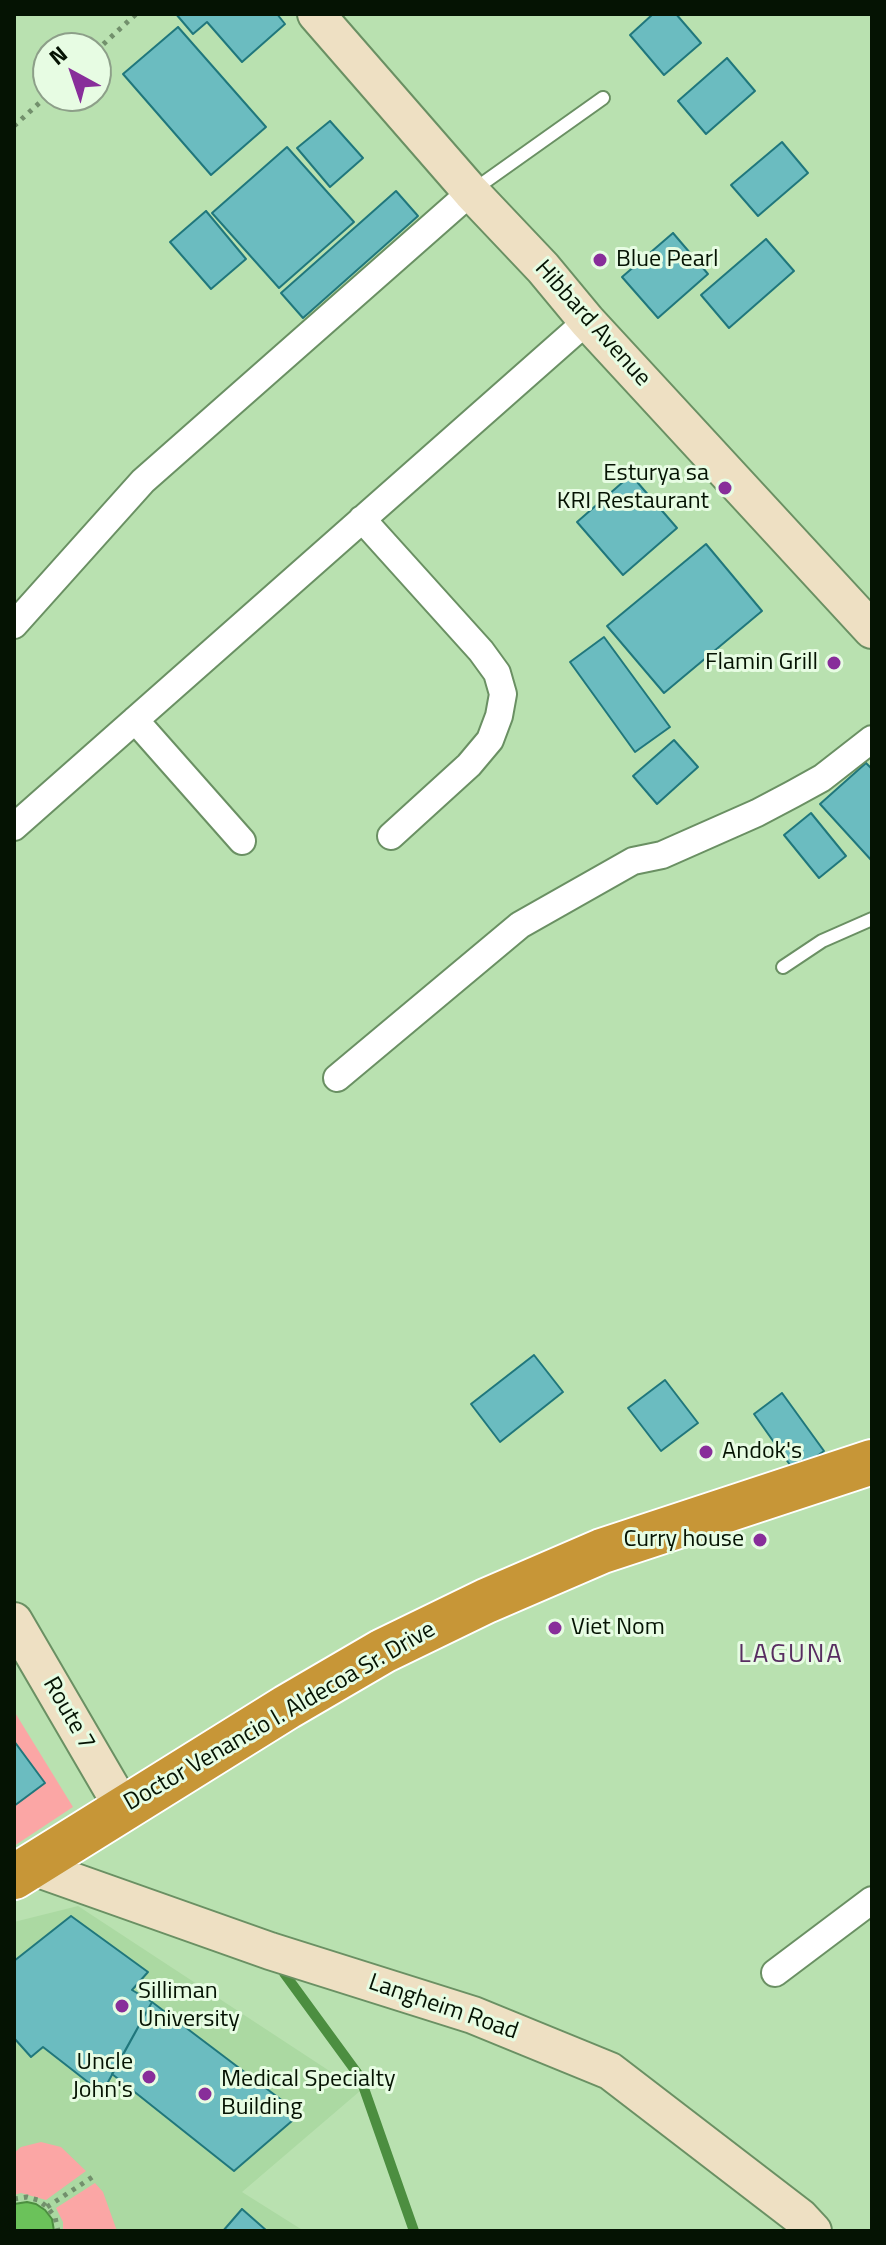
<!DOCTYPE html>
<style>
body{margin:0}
#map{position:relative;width:886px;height:2245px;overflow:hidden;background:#b9e1b0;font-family:"Titillium Web",sans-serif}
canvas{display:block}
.frame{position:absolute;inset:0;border:16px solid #051303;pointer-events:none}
.north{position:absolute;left:32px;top:32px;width:80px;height:80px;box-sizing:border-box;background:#e7fce3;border:2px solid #8d9f89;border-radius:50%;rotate:320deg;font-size:22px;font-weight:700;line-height:32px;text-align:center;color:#051303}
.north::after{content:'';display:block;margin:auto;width:28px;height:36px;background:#882e9a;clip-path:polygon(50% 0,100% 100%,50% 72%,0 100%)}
</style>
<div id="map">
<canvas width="886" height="2245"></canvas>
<div class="frame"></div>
<div class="north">N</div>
</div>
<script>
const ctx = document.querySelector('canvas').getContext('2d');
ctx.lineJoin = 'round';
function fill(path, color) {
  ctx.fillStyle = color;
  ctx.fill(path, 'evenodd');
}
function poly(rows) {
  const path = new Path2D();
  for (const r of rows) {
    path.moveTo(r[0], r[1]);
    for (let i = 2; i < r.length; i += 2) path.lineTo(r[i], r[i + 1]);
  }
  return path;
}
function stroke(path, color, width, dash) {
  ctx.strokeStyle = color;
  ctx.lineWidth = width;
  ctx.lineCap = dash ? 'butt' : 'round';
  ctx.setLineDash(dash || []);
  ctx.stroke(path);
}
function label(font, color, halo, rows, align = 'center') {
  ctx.font = font + ' "Titillium Web",sans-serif';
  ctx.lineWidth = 6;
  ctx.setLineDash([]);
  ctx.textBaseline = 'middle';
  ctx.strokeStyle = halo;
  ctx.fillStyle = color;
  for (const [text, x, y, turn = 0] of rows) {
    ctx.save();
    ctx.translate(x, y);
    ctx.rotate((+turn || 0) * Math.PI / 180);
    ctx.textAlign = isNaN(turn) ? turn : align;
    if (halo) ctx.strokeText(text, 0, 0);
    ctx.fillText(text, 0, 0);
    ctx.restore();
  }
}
fill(poly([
 [78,1906,360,2091,242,2192,304,2231,14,2231,14,1922]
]), '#abd9a2');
fill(poly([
 [14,1711,73,1807,14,1846],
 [41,2142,61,2147,86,2171,46,2200,21,2193,14,2195,14,2153,21,2147],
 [95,2183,103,2192,117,2231,63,2231,63,2222,56,2208]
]), '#fba6a5');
const water = poly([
 [27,2202,36,2204,45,2210,52,2219,54,2231,14,2231,14,2204,27,2202]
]);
fill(water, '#6bc25a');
stroke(water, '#4c8e40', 2);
stroke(poly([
 [284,1973,360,2077,414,2231]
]), '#4c8e40', 10);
const building = poly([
 [176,14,277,14,285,24,242,62,207,22,193,34,176,14],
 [653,14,676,14,701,43,664,75,630,35,653,14],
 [178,27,266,127,211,175,123,74,178,27],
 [727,58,755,91,706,134,678,101,727,58],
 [330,121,363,158,330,187,297,148,330,121],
 [782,142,808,173,758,216,731,185,782,142],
 [287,147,354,222,279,288,212,213,287,147],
 [396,191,418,216,303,318,281,293,396,191],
 [206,211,246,259,211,289,170,242,206,211],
 [673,233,708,274,658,318,622,277,673,233],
 [766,239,794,271,729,328,701,295,766,239],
 [631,475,677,528,623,575,577,522,631,475],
 [706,544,762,611,664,693,607,626,706,544],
 [604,637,670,727,635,752,570,662,604,637],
 [674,740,698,767,657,804,633,776,674,740],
 [866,763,872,769,872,861,820,804,866,763],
 [811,813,846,856,819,878,784,835,811,813],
 [534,1355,563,1392,500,1442,471,1404,534,1355],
 [665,1380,698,1423,661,1451,628,1408,665,1380],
 [782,1393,824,1451,795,1472,754,1414,782,1393],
 [14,1741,45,1783,14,1806,14,1741],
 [71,1916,148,1972,132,1990,152,2002,102,2093,43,2047,31,2057,14,2038,14,1961,71,1916],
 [152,2002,300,2114,234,2171,112,2074,152,2002],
 [242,2209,267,2231,223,2231,242,2209]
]);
fill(building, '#6bbcc0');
stroke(building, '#20777c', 2);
const lane = poly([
 [472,191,603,98],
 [783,967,822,941,872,919]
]);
const street = poly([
 [362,519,481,651,497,673,503,694,499,716,490,740,469,765,391,836],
 [14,625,143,481,471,192],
 [135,720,242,841],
 [14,827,587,321],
 [337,1078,520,925,633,861,662,855,757,813,793,794,822,778,872,739],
 [775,1973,872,1900]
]);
const secondary = poly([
 [316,14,471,192,543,268,587,321,872,630],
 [14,1621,123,1808],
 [30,1866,270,1951,473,2015,610,2071,800,2217,813,2231]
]);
const highway = poly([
 [14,1877,287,1707,383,1651,486,1601,602,1551,872,1462]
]);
stroke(lane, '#6a9063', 16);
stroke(street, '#6a9063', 30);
stroke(secondary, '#6a9063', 40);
stroke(highway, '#fff', 48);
stroke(poly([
 [96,51,136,14],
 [14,126,48,95],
 [14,2199,27,2197,38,2200,47,2207,55,2217,58,2231],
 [47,2207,97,2174]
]), '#72906c', 5, [4, 6]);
stroke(lane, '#fff', 12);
stroke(street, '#fff', 26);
stroke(secondary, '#eee0c3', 36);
stroke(highway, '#c79637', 44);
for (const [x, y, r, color] of [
 [600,260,8,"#882e9a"],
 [725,488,8,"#882e9a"],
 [834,663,8,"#882e9a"],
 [706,1452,8,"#882e9a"],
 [760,1540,8,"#882e9a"],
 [555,1628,8,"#882e9a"],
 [122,2006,8,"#882e9a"],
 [149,2077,8,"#882e9a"],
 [205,2094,8,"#882e9a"]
]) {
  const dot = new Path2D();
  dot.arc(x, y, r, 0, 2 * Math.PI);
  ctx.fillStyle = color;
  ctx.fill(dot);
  stroke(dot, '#e7fce3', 3);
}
label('24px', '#051303', '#e7fce3', [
 ["Blue Pearl",616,260],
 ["Esturya sa",709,474,"right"],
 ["KRI Restaurant",709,502,"right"],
 ["Flamin Grill",818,663,"right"],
 ["Andok's",722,1452],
 ["Curry house",744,1540,"right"],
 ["Viet Nom",571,1628],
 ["Silliman",138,1992],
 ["University",138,2020],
 ["Uncle",133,2063,"right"],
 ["John's",133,2091,"right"],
 ["Medical Specialty",221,2080],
 ["Building",221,2108]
], 'left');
label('24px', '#051303', '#e7fce3', [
 ["Hibbard Avenue",592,324,48],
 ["Route 7",68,1714,60],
 ["Doctor Venancio I. Aldecoa Sr. Drive",280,1717,-30],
 ["Langheim Road",443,2008,19]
]);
ctx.letterSpacing = '2px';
label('26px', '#582d61', '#e7fce3', [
 ["LAGUNA",791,1656]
]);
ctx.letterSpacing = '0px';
</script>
